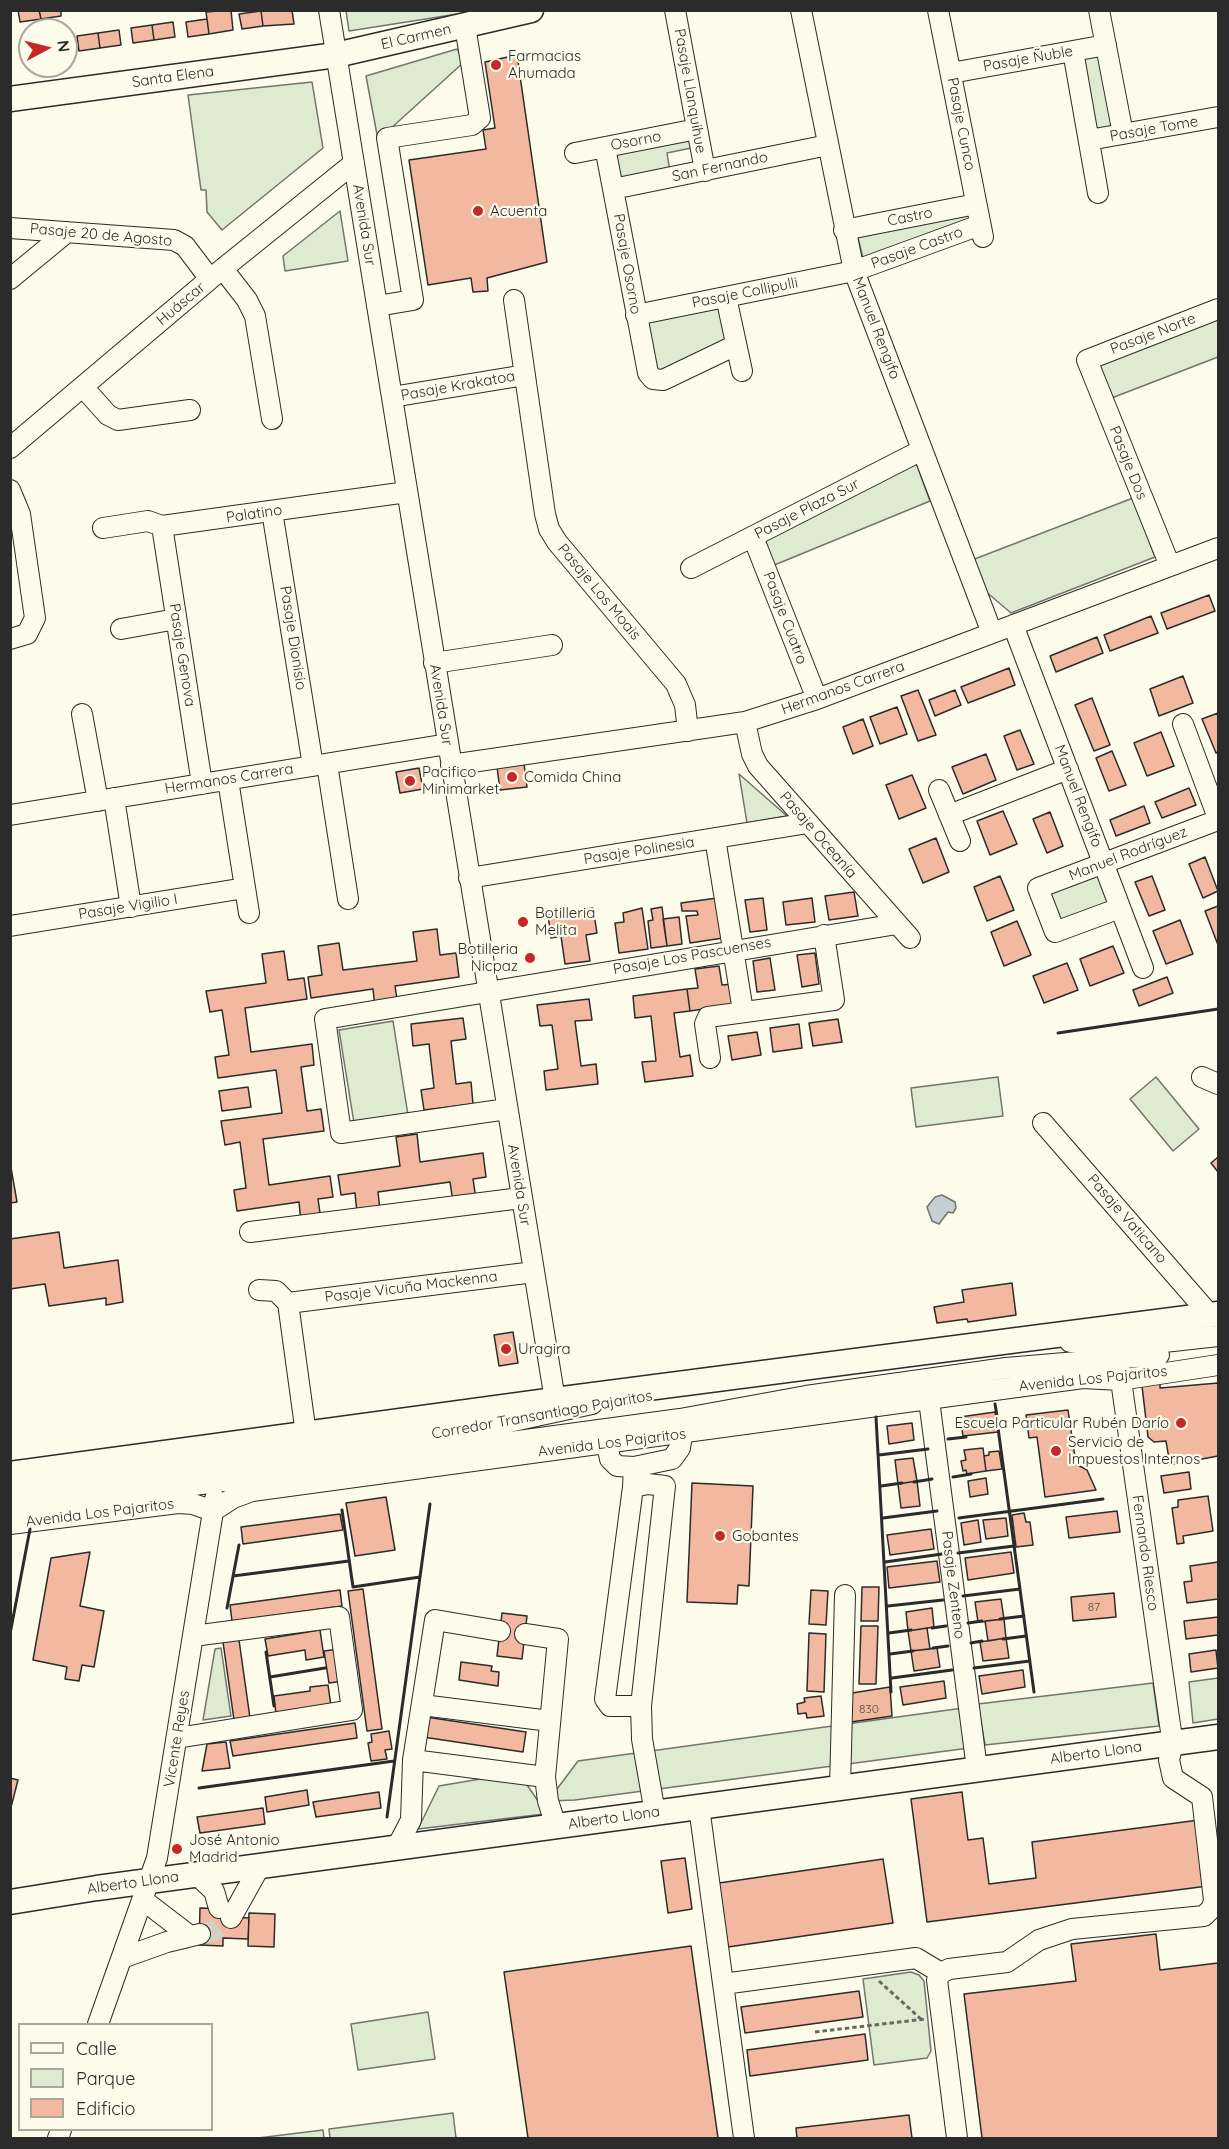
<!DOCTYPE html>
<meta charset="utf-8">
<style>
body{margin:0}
#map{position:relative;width:1229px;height:2149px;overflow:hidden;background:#fdfbea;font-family:Quicksand,sans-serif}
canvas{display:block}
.frame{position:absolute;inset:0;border:12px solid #2b2b2b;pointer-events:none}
.legend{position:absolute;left:18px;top:2023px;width:195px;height:108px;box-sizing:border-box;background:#fdfbea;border:2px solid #a9a89e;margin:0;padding:8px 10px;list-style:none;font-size:18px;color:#2b2b2b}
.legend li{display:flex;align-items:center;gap:12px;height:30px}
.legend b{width:30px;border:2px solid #a9a89e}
.north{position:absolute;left:18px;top:18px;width:60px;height:60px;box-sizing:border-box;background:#fdfbea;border:2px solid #a9a89e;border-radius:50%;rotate:83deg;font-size:16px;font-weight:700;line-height:24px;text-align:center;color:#2b2b2b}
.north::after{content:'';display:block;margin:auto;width:21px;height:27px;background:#c62828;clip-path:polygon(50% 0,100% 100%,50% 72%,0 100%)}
</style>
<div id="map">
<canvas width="1229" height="2149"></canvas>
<div class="frame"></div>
<ul class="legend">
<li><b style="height:8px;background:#fdfbea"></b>Calle</li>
<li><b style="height:16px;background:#deebd1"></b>Parque</li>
<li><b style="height:16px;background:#f2b8a0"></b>Edificio</li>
</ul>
<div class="north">N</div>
</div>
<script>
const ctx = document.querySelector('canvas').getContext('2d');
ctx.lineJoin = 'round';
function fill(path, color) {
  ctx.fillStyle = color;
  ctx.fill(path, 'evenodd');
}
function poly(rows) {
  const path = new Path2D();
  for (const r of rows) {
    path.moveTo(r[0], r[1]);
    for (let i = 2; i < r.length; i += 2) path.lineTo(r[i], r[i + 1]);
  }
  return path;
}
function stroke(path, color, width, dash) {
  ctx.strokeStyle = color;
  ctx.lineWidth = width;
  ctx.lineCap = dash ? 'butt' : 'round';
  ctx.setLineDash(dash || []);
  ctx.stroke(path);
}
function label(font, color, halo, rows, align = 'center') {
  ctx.font = font + ' Quicksand,sans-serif';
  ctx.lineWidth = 4.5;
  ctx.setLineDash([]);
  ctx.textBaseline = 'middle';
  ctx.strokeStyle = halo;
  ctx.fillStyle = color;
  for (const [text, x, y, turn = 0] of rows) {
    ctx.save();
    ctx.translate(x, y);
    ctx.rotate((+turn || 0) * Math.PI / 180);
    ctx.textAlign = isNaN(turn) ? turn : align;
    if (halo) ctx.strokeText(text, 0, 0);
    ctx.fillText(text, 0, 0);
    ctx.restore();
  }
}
const green = poly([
 [464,10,464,13,349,31,346,11,464,10],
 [457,49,464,62,378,140,366,76,457,49],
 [1101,50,1116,130,1096,134,1082,54,1101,50],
 [312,82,323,148,222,230,207,212,206,190,201,190,188,95,312,82],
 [695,136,696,147,667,153,670,172,619,182,612,157,617,149,695,136],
 [340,211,348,261,285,271,283,256,340,211],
 [972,213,973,222,864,262,857,234,972,213],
 [721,303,728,341,664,373,655,371,642,320,721,303],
 [1218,318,1218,357,1109,399,1096,365,1218,318],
 [915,460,930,501,772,566,761,539,915,460],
 [1133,498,1155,557,1011,613,984,590,972,560,1133,498],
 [739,774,787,816,747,823,739,774],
 [1098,871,1111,906,1057,926,1044,891,1098,871],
 [393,1021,408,1115,354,1123,339,1030,393,1021],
 [998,1077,1003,1116,916,1127,911,1088,998,1077],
 [1156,1077,1199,1129,1173,1151,1130,1099,1156,1077],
 [221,1648,231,1716,203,1720,215,1649,221,1648],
 [1218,1678,1218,1719,1193,1723,1189,1682,1218,1678],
 [1153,1683,1159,1726,985,1745,978,1704,1153,1683],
 [963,1708,969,1748,575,1800,548,1801,578,1761,963,1708],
 [515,1773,521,1776,538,1801,544,1814,418,1829,439,1786,515,1773],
 [911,1972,919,1975,924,1981,931,2051,927,2058,874,2065,863,1979,911,1972],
 [428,2012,435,2059,358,2070,351,2024,428,2012],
 [453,2113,456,2138,330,2138,329,2129,453,2113],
 [323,2130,324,2138,258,2138,323,2130]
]);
fill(green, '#deebd1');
stroke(green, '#74746e', 1.5);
const water = poly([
 [942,1195,955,1202,956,1208,953,1213,948,1212,939,1224,932,1221,927,1207,935,1197,942,1195]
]);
fill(water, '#c7d0d0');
stroke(water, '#74746e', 1.5);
const building = poly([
 [18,10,39,10,41,19,20,22,18,10],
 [39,10,61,10,61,16,41,19,39,10],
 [231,10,233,30,209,34,206,12,231,10],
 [292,10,294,24,263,26,261,11,292,10],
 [261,11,263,26,242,29,239,14,261,11],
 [207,19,209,34,188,37,186,22,207,19],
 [173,22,175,37,154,40,152,25,173,22],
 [152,25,154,40,133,43,131,28,152,25],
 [119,30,121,45,100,48,98,33,119,30],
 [98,33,100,48,79,51,77,36,98,33],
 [30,41,30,57,26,58,23,42,30,41],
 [517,55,547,262,487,278,488,291,473,292,471,278,428,285,409,160,486,149,483,130,495,128,485,62,517,55],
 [1209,595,1215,611,1167,629,1161,613,1209,595],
 [1151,616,1158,633,1110,651,1104,635,1151,616],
 [1097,637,1103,653,1056,672,1050,656,1097,637],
 [1009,668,1015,685,968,703,961,687,1009,668],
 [1183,676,1193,703,1159,716,1150,689,1183,676],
 [918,690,936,735,918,741,901,696,918,690],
 [955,690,961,705,935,716,929,700,955,690],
 [1092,698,1110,745,1094,751,1075,705,1092,698],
 [897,707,907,734,880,744,870,717,897,707],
 [1218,713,1218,752,1216,753,1202,719,1218,713],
 [863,719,873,746,853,754,843,727,863,719],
 [1020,730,1034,764,1017,770,1004,736,1020,730],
 [1161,732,1174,766,1147,776,1134,743,1161,732],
 [1112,751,1126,785,1109,791,1096,758,1112,751],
 [986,754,996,780,963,794,952,767,986,754],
 [524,764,527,787,500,790,497,767,524,764],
 [419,768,423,789,400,793,396,772,419,768],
 [912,775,926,808,899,819,886,785,912,775],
 [1189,788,1196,805,1162,818,1155,802,1189,788],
 [1144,806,1150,823,1116,836,1110,820,1144,806],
 [1003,811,1017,844,990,855,977,821,1003,811],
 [1050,812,1063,846,1047,853,1033,819,1050,812],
 [936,838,949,872,923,883,909,849,936,838],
 [1205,857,1218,891,1203,898,1189,864,1205,857],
 [1000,876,1014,910,987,921,974,887,1000,876],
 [1152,876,1165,910,1149,916,1135,882,1152,876],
 [854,892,858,916,829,920,825,896,854,892],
 [717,898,723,938,690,943,686,916,698,915,697,911,682,911,681,903,717,898],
 [763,898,767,930,750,932,745,900,763,898],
 [812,898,815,922,786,925,783,902,812,898],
 [1218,906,1218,945,1205,911,1218,906],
 [662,907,667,946,651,948,648,921,653,920,651,909,662,907],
 [593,908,597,933,586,935,590,961,565,964,561,936,551,938,548,915,593,908],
 [642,908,648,949,619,953,615,923,624,922,623,913,642,908],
 [679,917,682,944,667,946,663,919,679,917],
 [1180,920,1193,954,1166,964,1153,931,1180,920],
 [1017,921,1031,955,1004,966,991,932,1017,921],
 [437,929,440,955,456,953,459,977,395,986,398,1005,375,1008,373,989,311,998,308,977,322,975,318,946,339,943,343,970,417,961,413,932,437,929],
 [1113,946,1124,973,1090,986,1080,959,1113,946],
 [284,951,288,980,304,978,307,999,245,1008,251,1052,312,1044,314,1065,301,1067,307,1111,321,1109,324,1131,263,1139,269,1185,330,1176,333,1197,318,1199,321,1220,301,1222,299,1202,237,1211,234,1190,246,1188,240,1142,225,1145,221,1121,282,1113,276,1070,218,1078,215,1057,229,1055,222,1010,210,1012,206,991,266,983,262,954,284,951],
 [815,953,819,984,802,987,797,955,815,953],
 [770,958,775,990,757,992,753,961,770,958],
 [1067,963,1078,990,1044,1003,1033,976,1067,963],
 [719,966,722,985,733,984,736,1004,690,1011,687,989,698,988,695,969,719,966],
 [1167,977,1173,993,1139,1006,1133,990,1167,977],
 [687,989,690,1011,674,1013,680,1057,690,1055,693,1076,645,1082,642,1062,656,1061,651,1016,635,1018,633,996,687,989],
 [589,999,592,1020,575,1021,581,1066,596,1064,598,1084,546,1090,544,1071,558,1069,552,1025,540,1026,537,1005,589,999],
 [463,1018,466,1039,451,1041,456,1084,471,1082,473,1104,424,1110,421,1090,434,1088,429,1044,413,1046,411,1024,463,1018],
 [838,1019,842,1042,813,1046,809,1023,838,1019],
 [799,1024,802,1048,773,1052,770,1028,799,1024],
 [757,1032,761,1055,732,1060,728,1036,757,1032],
 [248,1087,251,1107,222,1111,219,1091,248,1087],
 [417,1134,420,1162,483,1153,486,1177,473,1179,476,1199,453,1202,450,1182,378,1192,380,1210,357,1213,355,1193,341,1195,338,1175,400,1166,396,1137,417,1134],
 [1218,1157,1218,1172,1211,1163,1218,1157],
 [10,1162,17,1202,10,1203,10,1162],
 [59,1232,64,1268,118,1260,123,1302,106,1305,106,1298,49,1306,45,1284,10,1289,10,1239,59,1232],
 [1012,1283,1016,1315,968,1322,967,1319,937,1323,934,1307,964,1302,962,1290,1012,1283],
 [513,1332,518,1363,499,1366,494,1335,513,1332],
 [1160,1379,1160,1388,1218,1383,1218,1456,1170,1465,1166,1441,1154,1442,1148,1437,1142,1386,1160,1379],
 [1068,1410,1076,1464,1087,1470,1096,1490,1045,1497,1037,1437,1029,1438,1026,1415,1068,1410],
 [995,1412,998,1432,963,1436,960,1417,995,1412],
 [912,1423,914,1440,889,1444,887,1426,912,1423],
 [983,1448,986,1471,967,1474,966,1470,963,1471,961,1461,966,1460,964,1450,983,1448],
 [999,1451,1002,1469,986,1471,984,1456,989,1455,989,1452,999,1451],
 [913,1458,917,1481,898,1484,895,1460,913,1458],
 [1189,1472,1191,1489,1164,1493,1161,1476,1189,1472],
 [986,1478,988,1494,970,1497,968,1481,986,1478],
 [917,1481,920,1506,901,1508,898,1484,917,1481],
 [692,1483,753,1486,749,1586,738,1585,737,1604,687,1602,692,1483],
 [1208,1496,1213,1531,1183,1536,1184,1543,1177,1544,1172,1508,1178,1507,1178,1500,1208,1496],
 [386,1497,395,1550,355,1556,346,1503,386,1497],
 [1117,1511,1120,1532,1069,1538,1066,1517,1117,1511],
 [1024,1513,1026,1522,1030,1522,1033,1545,1016,1547,1012,1515,1024,1513],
 [340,1514,343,1530,243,1544,241,1527,340,1514],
 [1006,1518,1008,1536,986,1539,983,1520,1006,1518],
 [978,1520,981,1542,964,1545,961,1523,978,1520],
 [931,1529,934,1549,890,1555,887,1535,931,1529],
 [90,1552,80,1606,104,1611,94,1667,82,1665,79,1681,65,1679,67,1667,33,1660,51,1558,90,1552],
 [1011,1552,1014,1573,968,1580,965,1558,1011,1552],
 [937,1561,940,1582,889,1588,887,1567,937,1561],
 [1218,1562,1218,1599,1187,1603,1184,1582,1192,1581,1190,1566,1218,1562],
 [862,1587,879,1587,878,1621,861,1621,862,1587],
 [363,1589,382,1729,367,1731,348,1591,363,1589],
 [340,1590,342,1606,232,1621,230,1605,340,1590],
 [811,1590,828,1591,826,1625,809,1624,811,1590],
 [1114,1593,1116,1617,1073,1621,1071,1597,1114,1593],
 [1001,1599,1004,1619,978,1622,975,1602,1001,1599],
 [932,1608,934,1627,908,1631,906,1612,932,1608],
 [502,1613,527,1616,522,1659,497,1656,502,1613],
 [1218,1617,1218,1635,1186,1639,1184,1621,1218,1617],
 [1004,1619,1006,1638,988,1641,985,1621,1004,1619],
 [861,1626,878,1626,876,1684,859,1684,861,1626],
 [927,1628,930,1649,911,1651,908,1631,927,1628],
 [320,1630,324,1657,306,1660,305,1650,268,1656,265,1639,320,1630],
 [809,1633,826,1634,824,1692,807,1691,809,1633],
 [1006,1638,1009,1658,983,1661,980,1642,1006,1638],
 [239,1640,250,1718,234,1720,223,1642,239,1640],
 [937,1648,940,1667,914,1671,911,1651,937,1648],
 [339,1649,344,1681,329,1683,324,1651,339,1649],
 [1216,1650,1218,1668,1191,1672,1189,1654,1216,1650],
 [461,1662,492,1666,491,1671,499,1672,498,1686,459,1680,461,1662],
 [1023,1670,1025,1687,982,1694,979,1676,1023,1670],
 [944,1681,946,1698,903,1705,900,1687,944,1681],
 [328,1685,331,1706,276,1714,274,1696,310,1691,310,1687,328,1685],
 [890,1687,892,1716,851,1722,852,1693,890,1687],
 [821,1696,824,1716,807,1718,806,1713,798,1714,797,1704,805,1702,804,1698,821,1696],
 [426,1717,526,1732,523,1752,423,1737,426,1717],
 [355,1723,357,1738,233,1756,230,1741,355,1723],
 [389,1731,392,1749,385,1750,387,1759,371,1761,368,1743,372,1742,371,1734,389,1731],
 [226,1742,230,1768,202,1771,207,1744,226,1742],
 [10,1778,18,1780,10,1811,10,1778],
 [307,1790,309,1805,267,1812,265,1797,307,1790],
 [379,1792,381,1808,316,1817,313,1802,379,1792],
 [962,1792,968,1840,983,1838,989,1884,1036,1878,1032,1842,1199,1820,1208,1886,927,1922,911,1799,962,1792],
 [263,1808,265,1824,200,1833,197,1817,263,1808],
 [685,1858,692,1909,668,1913,661,1861,685,1858],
 [883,1859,893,1923,728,1947,719,1883,883,1859],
 [200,1908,225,1909,225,1917,249,1918,248,1939,223,1938,223,1946,199,1945,200,1908],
 [249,1913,275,1914,274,1947,248,1946,249,1913],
 [1156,1934,1160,1970,1218,1963,1218,2138,982,2138,964,1994,1076,1981,1071,1944,1156,1934],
 [691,1946,718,2138,528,2138,504,1972,691,1946],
 [859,1991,863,2017,745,2033,741,2007,859,1991],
 [865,2034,868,2060,750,2076,747,2050,865,2034],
 [909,2115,912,2138,797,2138,796,2128,909,2115]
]);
fill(building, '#f2b8a0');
stroke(building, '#2b2b2b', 1.5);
stroke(poly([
 [200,1934,214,1931,231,1918]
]), '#d3d1c4', 20, [20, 10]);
const minor = poly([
 [329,10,555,1400],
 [675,10,705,171],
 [801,10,854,271,992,633],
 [938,10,983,237],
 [1099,10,1123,134],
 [1073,51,1098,193],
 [951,73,1106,45],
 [1089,140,1218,117],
 [605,147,648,373,653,379,663,380,736,345],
 [575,153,697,129],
 [613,189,828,145],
 [10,228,174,240,185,246,210,279],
 [844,230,976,204],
 [223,269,247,300,255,316,272,419],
 [10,279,67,232],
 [726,297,742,371],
 [514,300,545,514,549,529,557,542,676,684,685,705,688,731],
 [377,306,413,300,387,138,472,125,480,118,465,26],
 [636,315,854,271,980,225],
 [83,387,108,415,118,420,190,410],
 [392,397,525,375],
 [10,448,210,279,354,163],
 [10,490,20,514,35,618,27,634,10,639],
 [272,511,313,766],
 [162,526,202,784],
 [103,528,148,521,162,526,407,492],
 [753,537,817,699],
 [1170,566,1087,360,1218,309],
 [691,568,922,450],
 [1013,625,1143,968],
 [121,629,176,619],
 [434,663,552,645],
 [82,714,98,801],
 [745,722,752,754,758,766,910,938],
 [1183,724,1218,818],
 [327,764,348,899],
 [451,765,745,722,817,699,1218,548],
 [228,780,249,913],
 [939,790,960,841],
 [114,798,131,907],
 [10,815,448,744],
 [949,815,1068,769],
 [715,838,743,1011],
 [469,878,808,823],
 [1120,908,1055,932,1038,888,1218,820],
 [10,926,245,888],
 [710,1058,705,1024,708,1017,834,1000,824,935],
 [1202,1077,1218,1084],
 [507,1109,341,1133,325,1019,897,924],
 [1043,1123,1210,1315],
 [250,1232,521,1198],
 [259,1290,276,1291,288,1303,306,1434],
 [288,1303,534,1272],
 [1070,1342,1164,1342,1218,1336],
 [929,1400,977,1769],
 [607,1444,610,1459,617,1466,634,1467],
 [633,1487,634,1467,672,1459,680,1448,682,1434],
 [10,1494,481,1428,592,1404],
 [10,1510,680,1419,806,1396,1006,1368,1159,1355],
 [213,1511,233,1498,252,1491,1083,1378,1120,1380,1218,1365],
 [10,1524,178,1503,193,1504,213,1511],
 [525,1634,558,1639,545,1777],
 [422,1705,550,1721],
 [641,1706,610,1706,605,1699,633,1487,648,1484,665,1486,641,1706,642,1739,655,1813],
 [177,1738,352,1710,339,1617,193,1636],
 [413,1760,435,1620,500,1631],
 [840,1788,845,1595],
 [699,1807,744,2138],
 [397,1847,411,1820,413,1760,545,1777,548,1801,556,1826],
 [196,1874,214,1891,219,1908],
 [143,1900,190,1936],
 [231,1918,260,1866],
 [122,1958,167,1942,200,1934],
 [723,1984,916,1958,941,1973],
 [98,2024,157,1858,215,1499],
 [58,2138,61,2130],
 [957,2138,937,1980,941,1973,949,1969,1007,1962,1039,1940,1072,1929,1204,1916,1212,1908,1214,1900,1202,1797,1173,1778,1169,1760,1173,1743,1170,1725,1116,1345]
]);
const major = poly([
 [10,99,336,55,531,10],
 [10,1474,555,1400,1218,1314],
 [10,1902,97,1888,1218,1737]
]);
stroke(minor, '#2b2b2b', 22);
stroke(major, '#2b2b2b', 27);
stroke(poly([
 [879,1981,922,2020],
 [815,2032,925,2019]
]), '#6a6964', 3, [4.5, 3]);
stroke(minor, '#fdfbea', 20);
stroke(major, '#fdfbea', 24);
stroke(poly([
 [1058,1033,1218,1009],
 [995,1404,997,1416],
 [876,1417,891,1692],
 [998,1428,1034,1692],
 [948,1439,966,1437],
 [879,1455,928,1449],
 [953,1477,971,1474],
 [914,1482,932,1479],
 [881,1486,902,1483],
 [342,1510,353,1587,420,1577],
 [883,1518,937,1511],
 [959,1518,1103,1499],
 [958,1553,1014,1546],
 [885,1562,942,1554],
 [233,1576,349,1561],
 [963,1596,1020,1589],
 [888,1606,943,1600],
 [227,1608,239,1545],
 [1000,1619,1024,1616],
 [968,1623,982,1621],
 [932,1628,946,1626],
 [889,1633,911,1630],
 [10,1634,30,1529],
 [1003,1639,1026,1636],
 [971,1643,982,1641],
 [933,1648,948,1646],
 [266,1652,274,1706],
 [890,1654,913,1651],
 [974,1668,1030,1661],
 [270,1677,325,1668],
 [892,1678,952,1670],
 [199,1788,394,1761],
 [387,1817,430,1504]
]), '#2b2b2b', 3);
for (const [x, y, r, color] of [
 [496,65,6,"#c62828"],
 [478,211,6,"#c62828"],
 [512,777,6,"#c62828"],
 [410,781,6,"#c62828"],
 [523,922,6,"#c62828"],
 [530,958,6,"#c62828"],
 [506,1349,6,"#c62828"],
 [1181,1423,6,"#c62828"],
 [1056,1451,6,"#c62828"],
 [720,1536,6,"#c62828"],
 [177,1849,6,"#c62828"]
]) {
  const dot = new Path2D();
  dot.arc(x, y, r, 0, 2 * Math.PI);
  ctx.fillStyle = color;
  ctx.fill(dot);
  stroke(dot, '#fdfbea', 2);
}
label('12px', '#5d4e48', null, [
 ["87",1094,1607],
 ["830",869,1709]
]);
label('15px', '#2b2b2b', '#fdfbea', [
 ["El Carmen",416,37,-13],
 ["Pasaje Ñuble",1028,59,-10],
 ["Santa Elena",173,77,-8],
 ["Pasaje Llanquihue",690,91,80],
 ["Pasaje Cunco",961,124,79],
 ["Pasaje Tome",1154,129,-10],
 ["Osorno",636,141,-11],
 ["San Fernando",720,167,-12],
 ["Castro",910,217,-11],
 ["Avenida Sur",364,225,81],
 ["Pasaje 20 de Agosto",101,235,5],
 ["Pasaje Castro",917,248,-20],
 ["Pasaje Osorno",627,264,80],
 ["Pasaje Collipulli",745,293,-11],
 ["Huáscar",181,304,-40],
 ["Manuel Rengifo",876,328,69],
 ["Pasaje Norte",1153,334,-21],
 ["Pasaje Krakatoa",458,386,-10],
 ["Pasaje Dos",1128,463,68],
 ["Pasaje Plaza Sur",807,509,-27],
 ["Palatino",254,514,-8],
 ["Pasaje Los Moais",599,592,50],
 ["Pasaje Cuatro",785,618,69],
 ["Pasaje Dionisio",293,638,81],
 ["Pasaje Genova",182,655,81],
 ["Hermanos Carrera",843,688,-20],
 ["Avenida Sur",441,705,81],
 ["Hermanos Carrera",229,779,-9],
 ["Manuel Rengifo",1078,796,69],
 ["Pasaje Oceanía",818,835,49],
 ["Pasaje Polinesia",639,851,-9],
 ["Manuel Rodríguez",1128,854,-21],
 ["Pasaje Vigilio I",128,907,-9],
 ["Pasaje Los Pascuenses",692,956,-10],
 ["Avenida Sur",519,1185,81],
 ["Pasaje Vaticano",1127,1219,49],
 ["Pasaje Vicuña Mackenna",411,1287,-7],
 ["Avenida Los Pajaritos",1093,1379,-6],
 ["Corredor Transantiago Pajaritos",542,1415,-10],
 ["Avenida Los Pajaritos",612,1443,-7],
 ["Avenida Los Pajaritos",100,1513,-7],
 ["Fernando Riesco",1145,1553,82],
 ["Pasaje Zenteno",953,1585,83],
 ["Vicente Reyes",177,1739,-81],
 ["Alberto Llona",1096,1753,-8],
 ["Alberto Llona",614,1818,-8],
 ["Alberto Llona",133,1883,-8]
]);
label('15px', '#2b2b2b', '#fdfbea', [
 ["Farmacias",508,56],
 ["Ahumada",508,73],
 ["Acuenta",490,211],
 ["Pacifico",422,772],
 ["Minimarket",422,789],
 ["Comida China",524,777],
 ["Botilleria",535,913],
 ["Melita",535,930],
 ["Botilleria",518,949,"right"],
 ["Nicpaz",518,966,"right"],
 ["Uragira",518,1349],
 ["Escuela Particular Rubén Darío",1169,1423,"right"],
 ["Servicio de",1068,1442],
 ["Impuestos Internos",1068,1459],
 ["Gobantes",732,1536],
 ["José Antonio",189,1840],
 ["Madrid",189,1857]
], 'left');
</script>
